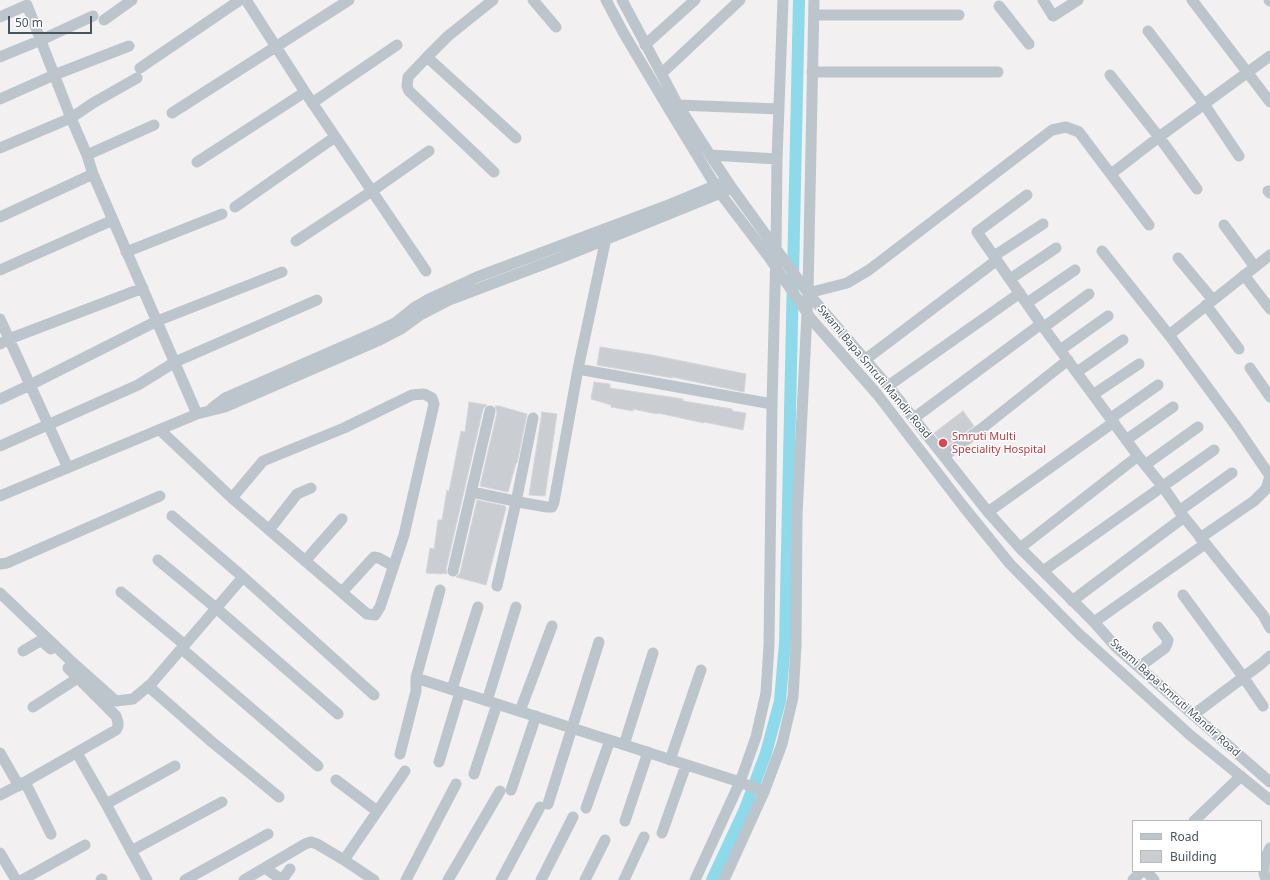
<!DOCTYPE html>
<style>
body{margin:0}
#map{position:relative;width:1270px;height:880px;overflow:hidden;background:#f2f0f0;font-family:"Noto Sans",sans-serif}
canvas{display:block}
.legend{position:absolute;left:1132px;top:820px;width:130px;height:52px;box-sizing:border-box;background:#fff;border:1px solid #b6bbbe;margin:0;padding:5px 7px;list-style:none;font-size:12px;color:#48545d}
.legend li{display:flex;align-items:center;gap:8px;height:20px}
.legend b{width:20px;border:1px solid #b6bbbe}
.scale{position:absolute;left:8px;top:16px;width:84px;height:18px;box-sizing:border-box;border:2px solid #48545d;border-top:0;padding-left:5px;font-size:12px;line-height:14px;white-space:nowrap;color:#48545d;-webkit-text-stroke:3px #fff;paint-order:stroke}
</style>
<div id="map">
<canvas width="1270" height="880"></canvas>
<ul class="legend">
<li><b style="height:5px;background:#bcc5cc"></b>Road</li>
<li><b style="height:11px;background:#cacdd2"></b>Building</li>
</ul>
<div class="scale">50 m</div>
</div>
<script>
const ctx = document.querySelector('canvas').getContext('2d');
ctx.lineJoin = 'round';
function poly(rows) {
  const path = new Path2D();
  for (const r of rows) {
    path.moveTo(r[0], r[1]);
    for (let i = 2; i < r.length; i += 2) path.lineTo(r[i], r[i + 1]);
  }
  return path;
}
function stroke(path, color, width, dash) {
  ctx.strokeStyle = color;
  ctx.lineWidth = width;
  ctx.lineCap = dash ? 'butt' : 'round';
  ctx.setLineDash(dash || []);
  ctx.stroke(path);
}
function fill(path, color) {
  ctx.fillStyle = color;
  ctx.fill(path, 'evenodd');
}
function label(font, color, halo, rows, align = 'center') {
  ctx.font = font + ' "Noto Sans",sans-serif';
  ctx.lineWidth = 3;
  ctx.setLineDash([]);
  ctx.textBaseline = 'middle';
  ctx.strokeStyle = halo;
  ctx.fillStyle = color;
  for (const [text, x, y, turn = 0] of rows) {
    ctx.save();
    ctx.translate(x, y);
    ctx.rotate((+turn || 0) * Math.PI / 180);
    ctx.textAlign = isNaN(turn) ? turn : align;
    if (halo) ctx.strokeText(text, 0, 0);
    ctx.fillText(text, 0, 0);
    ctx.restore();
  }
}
stroke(poly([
 [712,880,745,809,766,753,780,701,785,643,799,0]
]), '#8ed9ea', 12);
const building = poly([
 [600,347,652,355,746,374,744,392,672,377,672,378,597,365,600,347],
 [594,382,610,384,610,388,683,399,683,401,732,409,732,411,746,413,743,430,704,422,704,423,658,413,657,414,633,409,633,411,611,407,611,405,591,399,594,382],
 [469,402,487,405,483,409,446,569,447,574,442,573,442,574,426,573,430,548,434,549,438,520,442,520,447,490,449,491,461,431,465,432,469,402],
 [495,406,499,406,527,414,517,463,516,463,508,492,480,486,497,413,495,406],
 [963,411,974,426,945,447,934,433,963,411],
 [542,412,557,414,545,496,529,495,542,412],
 [477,500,505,506,506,508,486,585,456,577,460,573,477,500]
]);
fill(building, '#cacdd2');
stroke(building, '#d4d6db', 1);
stroke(poly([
 [246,0,305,92,426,271],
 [493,0,448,36,427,57,408,77,407,86,409,91,494,172],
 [533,0,556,27],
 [606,0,623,32,667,106,720,193,768,256,812,320,877,394,963,506,1010,564,1078,633,1190,735,1270,800],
 [622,0,678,105,710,155,732,188,808,293,888,386,988,512,1020,548,1094,622,1116,647,1270,782],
 [1043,0,1053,16,1078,0],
 [1192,0,1270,102],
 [1269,0,1270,1],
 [999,6,1029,44],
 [814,15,959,15],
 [0,17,27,5,71,118,87,155,93,174,197,414],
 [104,20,132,0],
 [1148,31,1204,104,1239,156],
 [645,45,695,0],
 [0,57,41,40,93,16],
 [427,57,516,138],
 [140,68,240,0],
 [812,72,998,72],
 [662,73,740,0],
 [1110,75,1159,137,1197,189],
 [0,99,54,75,129,46],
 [312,103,397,45],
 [678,105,779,109],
 [172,113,349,0],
 [0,148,71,118,93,103,137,78],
 [87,155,154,125],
 [710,155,777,159],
 [197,162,305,92],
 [1111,174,1159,137,1270,56],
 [1268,191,1270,193],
 [1027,195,977,232,1041,324,1138,456,1163,487,1184,517,1263,615,1270,628],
 [235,207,335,137],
 [0,217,93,174],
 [1224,225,1255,267],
 [296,241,372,191,429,151],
 [1102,251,1169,335,1236,426,1270,476,1266,489,1254,501,1200,538],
 [126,252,222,214],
 [994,256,1043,224],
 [1178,258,1213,300],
 [0,270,113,220],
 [1244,275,1270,309],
 [1010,279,1056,248],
 [808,293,847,283,869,270,1052,130,1066,127,1079,132,1149,225],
 [1027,303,1075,270],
 [1206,305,1239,349],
 [0,319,68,468],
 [1044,327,1089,294],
 [1169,335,1270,255],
 [0,344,9,339,143,288],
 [1060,350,1108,316],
 [866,359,997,260],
 [1250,368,1270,397],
 [578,369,772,404],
 [1077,372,1123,340],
 [888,386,1020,293],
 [1094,394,1139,364],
 [0,399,30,385,157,321,282,272],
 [212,408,225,398,376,332,395,323,415,307,429,299,477,277,666,206,721,183],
 [914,418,1041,324],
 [1111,418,1158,385],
 [160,430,232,498,367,614,375,615,380,607,404,535,434,404,432,398,424,394,412,395,344,428,263,461,232,498],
 [1126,440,1173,407],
 [0,446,138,385,175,362,317,300],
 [944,456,981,429,1068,360],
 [1145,465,1198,427],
 [472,492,524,503,547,507,552,507,554,502,578,369,606,238,605,233],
 [0,496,197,414,225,407,380,340,401,329,420,315,449,300,560,258,726,191],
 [1179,511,1232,473],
 [988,512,1114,422],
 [172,516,243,577],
 [269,530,297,494,311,488],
 [1020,548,1138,456],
 [158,560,216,608,338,714],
 [305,561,342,519],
 [0,564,7,563,160,496],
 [453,571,490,411],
 [1043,571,1214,450],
 [497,586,516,502,533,418],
 [121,592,185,645],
 [342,592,374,557,379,558,393,566],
 [0,593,70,660,116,701,133,699,151,684,243,577,374,695],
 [1183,595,1244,678,1263,706],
 [1072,601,1184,517],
 [1094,622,1205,544],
 [182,649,318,766],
 [23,651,40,641,44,643,51,649],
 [1139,667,1165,648,1167,644,1168,640,1158,627],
 [416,678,740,782,764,792],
 [148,686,212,742,279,797],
 [452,689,478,607],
 [487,701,516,607],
 [33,707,78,678],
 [520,711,552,626],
 [1193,715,1261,664,1270,656],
 [624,745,653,653],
 [0,753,19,786],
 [77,753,106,804,147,880],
 [400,754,416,691,416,678,440,590],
 [670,760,701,670],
 [439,762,460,692],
 [474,774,497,704],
 [336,780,377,811],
 [25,782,51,834],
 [511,790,536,716],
 [0,795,25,782,116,730,118,726,118,722,116,716,68,668],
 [106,804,175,766],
 [548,804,599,642],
 [586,808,610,740],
 [625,821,648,752],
 [1194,821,1241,776],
 [662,833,686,765],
 [131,851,222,802],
 [0,853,16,880],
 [344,860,405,771],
 [265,868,282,880],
 [1146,871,1154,880],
 [22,880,85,845],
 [101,880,102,879],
 [185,880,268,834],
 [244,880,305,844,311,842,317,844,344,860,374,880],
 [282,880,290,869],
 [406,880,456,784],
 [448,880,500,791],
 [501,880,540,807],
 [541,880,573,817],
 [585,880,605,840],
 [624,880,644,837],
 [695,880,740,782,756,737,766,693,769,645,772,404,776,250,777,159,783,0],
 [724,880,764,792,782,744,793,697,796,646,797,515,808,293,814,0],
 [1133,880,1142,871],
 [1266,880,1264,873,1264,866,1266,857,1270,848]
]), '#bcc5cc', 11);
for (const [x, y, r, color] of [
 [943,443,5,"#e0444e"]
]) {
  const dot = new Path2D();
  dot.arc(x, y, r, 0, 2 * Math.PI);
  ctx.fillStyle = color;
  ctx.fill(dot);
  stroke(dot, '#fff', 1.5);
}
label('11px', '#48545d', '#fff', [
 ["Swami Bapa Smruti Mandir Road",874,372,50],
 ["Swami Bapa Smruti Mandir Road",1175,698,42]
]);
label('11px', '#be3a42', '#fff', [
 ["Smruti Multi",952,437],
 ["Speciality Hospital",952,450]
], 'left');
</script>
